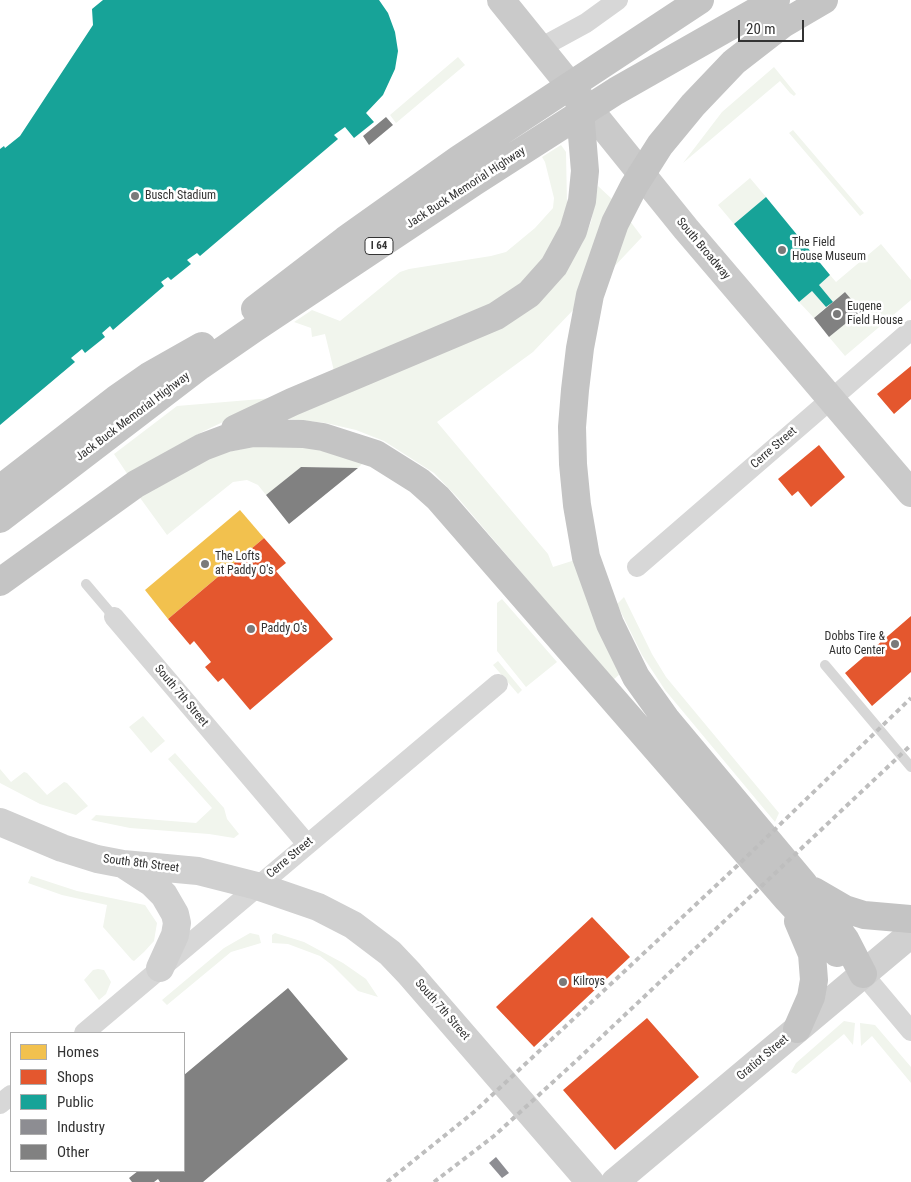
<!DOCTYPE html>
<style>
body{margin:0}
#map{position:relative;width:911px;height:1182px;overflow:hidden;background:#fff;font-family:"Roboto Condensed",sans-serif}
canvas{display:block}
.legend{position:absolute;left:10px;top:1032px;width:175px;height:140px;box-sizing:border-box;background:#fff;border:1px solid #adadad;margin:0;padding:6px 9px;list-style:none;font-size:15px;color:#333}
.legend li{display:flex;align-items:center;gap:10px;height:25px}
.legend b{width:25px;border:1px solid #adadad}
.scale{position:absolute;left:738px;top:20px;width:66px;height:22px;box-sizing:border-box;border:2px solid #333;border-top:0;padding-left:6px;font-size:15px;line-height:18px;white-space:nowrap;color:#333;-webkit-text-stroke:4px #fff;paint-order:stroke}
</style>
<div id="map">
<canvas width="911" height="1182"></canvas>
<ul class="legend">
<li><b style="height:14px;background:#f2c14e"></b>Homes</li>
<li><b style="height:14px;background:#e4572e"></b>Shops</li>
<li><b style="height:14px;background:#17a398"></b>Public</li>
<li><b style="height:14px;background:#8d8d92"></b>Industry</li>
<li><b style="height:14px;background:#818181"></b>Other</li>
</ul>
<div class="scale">20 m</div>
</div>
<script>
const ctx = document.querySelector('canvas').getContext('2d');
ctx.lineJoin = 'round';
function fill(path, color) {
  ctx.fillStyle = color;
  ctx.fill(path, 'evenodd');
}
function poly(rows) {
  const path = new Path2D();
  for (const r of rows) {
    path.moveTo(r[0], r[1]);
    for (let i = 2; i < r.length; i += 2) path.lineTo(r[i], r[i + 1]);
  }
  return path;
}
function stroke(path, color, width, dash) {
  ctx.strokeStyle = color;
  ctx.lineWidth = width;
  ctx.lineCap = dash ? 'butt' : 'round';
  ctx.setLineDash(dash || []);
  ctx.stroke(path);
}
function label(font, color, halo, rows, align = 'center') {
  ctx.font = font + ' "Roboto Condensed",sans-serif';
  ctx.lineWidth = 5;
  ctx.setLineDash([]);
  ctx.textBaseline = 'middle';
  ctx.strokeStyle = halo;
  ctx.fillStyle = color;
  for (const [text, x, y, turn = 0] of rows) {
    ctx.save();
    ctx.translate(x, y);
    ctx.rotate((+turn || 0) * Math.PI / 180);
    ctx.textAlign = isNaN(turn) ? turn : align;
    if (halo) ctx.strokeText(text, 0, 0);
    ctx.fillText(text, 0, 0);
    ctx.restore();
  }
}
fill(poly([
 [458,57,465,65,396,123,390,115],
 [774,67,796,94,794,96,790,93,780,81,683,163,722,112],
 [793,130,864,213,860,216,789,133],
 [561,145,566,152,567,204,558,233,535,272,502,300,334,371,325,334,312,337,311,328,294,322,312,310,340,321,400,272,409,269,491,256,506,252,535,228,553,208,554,198,545,162,542,157],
 [750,178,766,197,734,224,718,205],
 [598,186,613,200,576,307,533,352,437,422,548,554,553,567,575,560,621,673,613,680,458,498,434,473,384,441,356,430,326,423,280,418,566,268,582,244,591,222],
 [630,221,642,237,611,270],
 [881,244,911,280,911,300,845,356,829,337,860,311,845,292,833,302,819,285,830,275,836,282],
 [812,291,826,307,814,318,799,302],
 [273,398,202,432,128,475,114,454,177,406],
 [265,444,297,445,366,460,358,468,301,467,266,495,258,485,247,480,233,482,167,535,138,495,200,458],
 [624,597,652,654,666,677,779,813,775,822,665,690,642,655,617,604],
 [502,599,557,662,526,687,497,651,497,603],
 [498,661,522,690,518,694,493,665],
 [143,716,165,741,151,753,129,727],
 [175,753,224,808,227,819,239,834,234,838,209,834,130,828,91,820,96,815,196,823,212,808,168,759],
 [0,769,11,782,24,772,27,773,47,795,64,782,67,783,88,806,76,815,40,804,0,783],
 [31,876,77,891,145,905,157,923,154,941,144,952,134,961,132,960,103,927,107,905,62,895,28,883],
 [250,933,259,935,261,943,231,952,167,1005,162,1000,224,948],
 [275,933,304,942,343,963,366,979,378,997,358,991,332,965,320,956,288,944,272,943,272,935],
 [98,969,104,970,111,982,106,994,99,1000,84,980,93,970],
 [844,1021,855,1023,853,1045,844,1034,796,1074,791,1072,796,1063],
 [860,1023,875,1025,911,1067,911,1083,872,1036,861,1046]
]), '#f1f5ed');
fill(poly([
 [240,510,264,538,168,619,145,590]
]), '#f2c14e');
fill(poly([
 [911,366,911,399,894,414,877,394],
 [819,445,845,477,811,507,798,491,792,496,778,479],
 [264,538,286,563,276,571,333,639,250,710,223,678,218,682,205,667,211,662,194,641,190,645,168,619],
 [911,616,911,672,872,706,845,673],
 [592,917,630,957,534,1047,496,1007],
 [647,1018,699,1077,615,1150,563,1090]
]), '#e4572e');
fill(poly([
 [103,0,379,0,388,13,395,32,398,51,395,69,383,95,366,113,374,122,354,138,345,127,334,135,338,139,200,256,197,253,187,260,191,264,171,280,168,277,161,282,164,286,113,330,110,326,102,333,105,337,85,353,82,349,71,358,75,362,0,425,0,149,4,146,5,148,20,136,93,25,92,9],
 [766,197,830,275,819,285,833,302,826,307,812,291,799,302,734,224]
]), '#17a398');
fill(poly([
 [496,1157,509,1173,502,1178,489,1163]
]), '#8d8d92');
fill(poly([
 [386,117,393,125,369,145,363,136],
 [845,292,861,311,829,337,814,318],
 [301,467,358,468,289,524,266,495],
 [288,988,348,1059,203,1182,160,1182,158,1179,154,1182,132,1182,129,1178,138,1171,184,1171,184,1075]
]), '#818181');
stroke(poly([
 [86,584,114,617],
 [825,665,911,767]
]), '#d7d7d7', 10);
stroke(poly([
 [540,48,586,23,618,0],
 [637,567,911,330],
 [114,617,307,844],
 [863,974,911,1031],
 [84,1033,498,684],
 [0,1104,11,1095]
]), '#d7d7d7', 20);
stroke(poly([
 [0,822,62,848,97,859,123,864,198,871,257,886,318,907,353,925,390,953,409,973,590,1182],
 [126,866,152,883,164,895,175,914,177,923,175,935,160,968],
 [615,1182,911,934]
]), '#d0d0d0', 28);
stroke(poly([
 [501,0,686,229,911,493]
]), '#cacaca', 28);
stroke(poly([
 [824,0,783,24,734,62,693,105,660,145,634,186,615,223,590,295,580,348,575,390,572,427,573,464,577,505,586,557,610,624,636,677,666,719,804,884,845,939,863,974],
 [255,309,345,240,459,159,700,0],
 [235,429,292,402,496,316,529,294,554,266,573,231,582,201,585,171,579,99],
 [0,489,116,399,149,376,202,346],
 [0,519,200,366,255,328,474,182,616,91,776,0],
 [0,582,136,484,203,447,227,438,253,433,303,434,323,437,376,454,419,481,438,498,787,899,837,953],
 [814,891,845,909,864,915,911,919],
 [797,1029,811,997,814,980,812,954,798,921]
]), '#c4c4c4', 28);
stroke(poly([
 [387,1182,474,1112,737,866,911,698],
 [434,1182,494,1136,576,1061,911,745]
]), '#bebebe', 4, [5, 4]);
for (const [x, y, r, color] of [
 [135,196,5,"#7a7a7a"],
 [782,250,5,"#7a7a7a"],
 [837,314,5,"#7a7a7a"],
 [205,564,5,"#7a7a7a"],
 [251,629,5,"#7a7a7a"],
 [895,644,5,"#7a7a7a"],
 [563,982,5,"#7a7a7a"]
]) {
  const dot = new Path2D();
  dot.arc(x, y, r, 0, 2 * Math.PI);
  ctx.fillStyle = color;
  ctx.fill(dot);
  stroke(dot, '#fff', 2);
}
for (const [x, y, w] of [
 [379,246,28]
]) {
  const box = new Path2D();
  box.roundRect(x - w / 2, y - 8.5, w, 17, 4);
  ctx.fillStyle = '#fff';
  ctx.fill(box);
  stroke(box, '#333', 1);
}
label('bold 11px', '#333', null, [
 ["I 64",379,246]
]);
label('12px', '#333', '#fff', [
 ["Jack Buck Memorial Highway",466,188,-33],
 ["South Broadway",703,249,50],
 ["Jack Buck Memorial Highway",133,417,-37],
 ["Cerre Street",774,448,-41],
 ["South 7th Street",181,696,50],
 ["Cerre Street",290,858,-40],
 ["South 8th Street",141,864,7],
 ["South 7th Street",442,1010,49],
 ["Gratiot Street",763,1058,-40]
]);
label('12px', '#333', '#fff', [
 ["Busch Stadium",145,196],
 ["The Field",792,243],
 ["House Museum",792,257],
 ["Eugene",847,307],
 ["Field House",847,321],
 ["The Lofts",215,557],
 ["at Paddy O's",215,571],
 ["Paddy O's",261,629],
 ["Dobbs Tire &",885,637,"right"],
 ["Auto Center",885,651,"right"],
 ["Kilroys",573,982]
], 'left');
</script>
